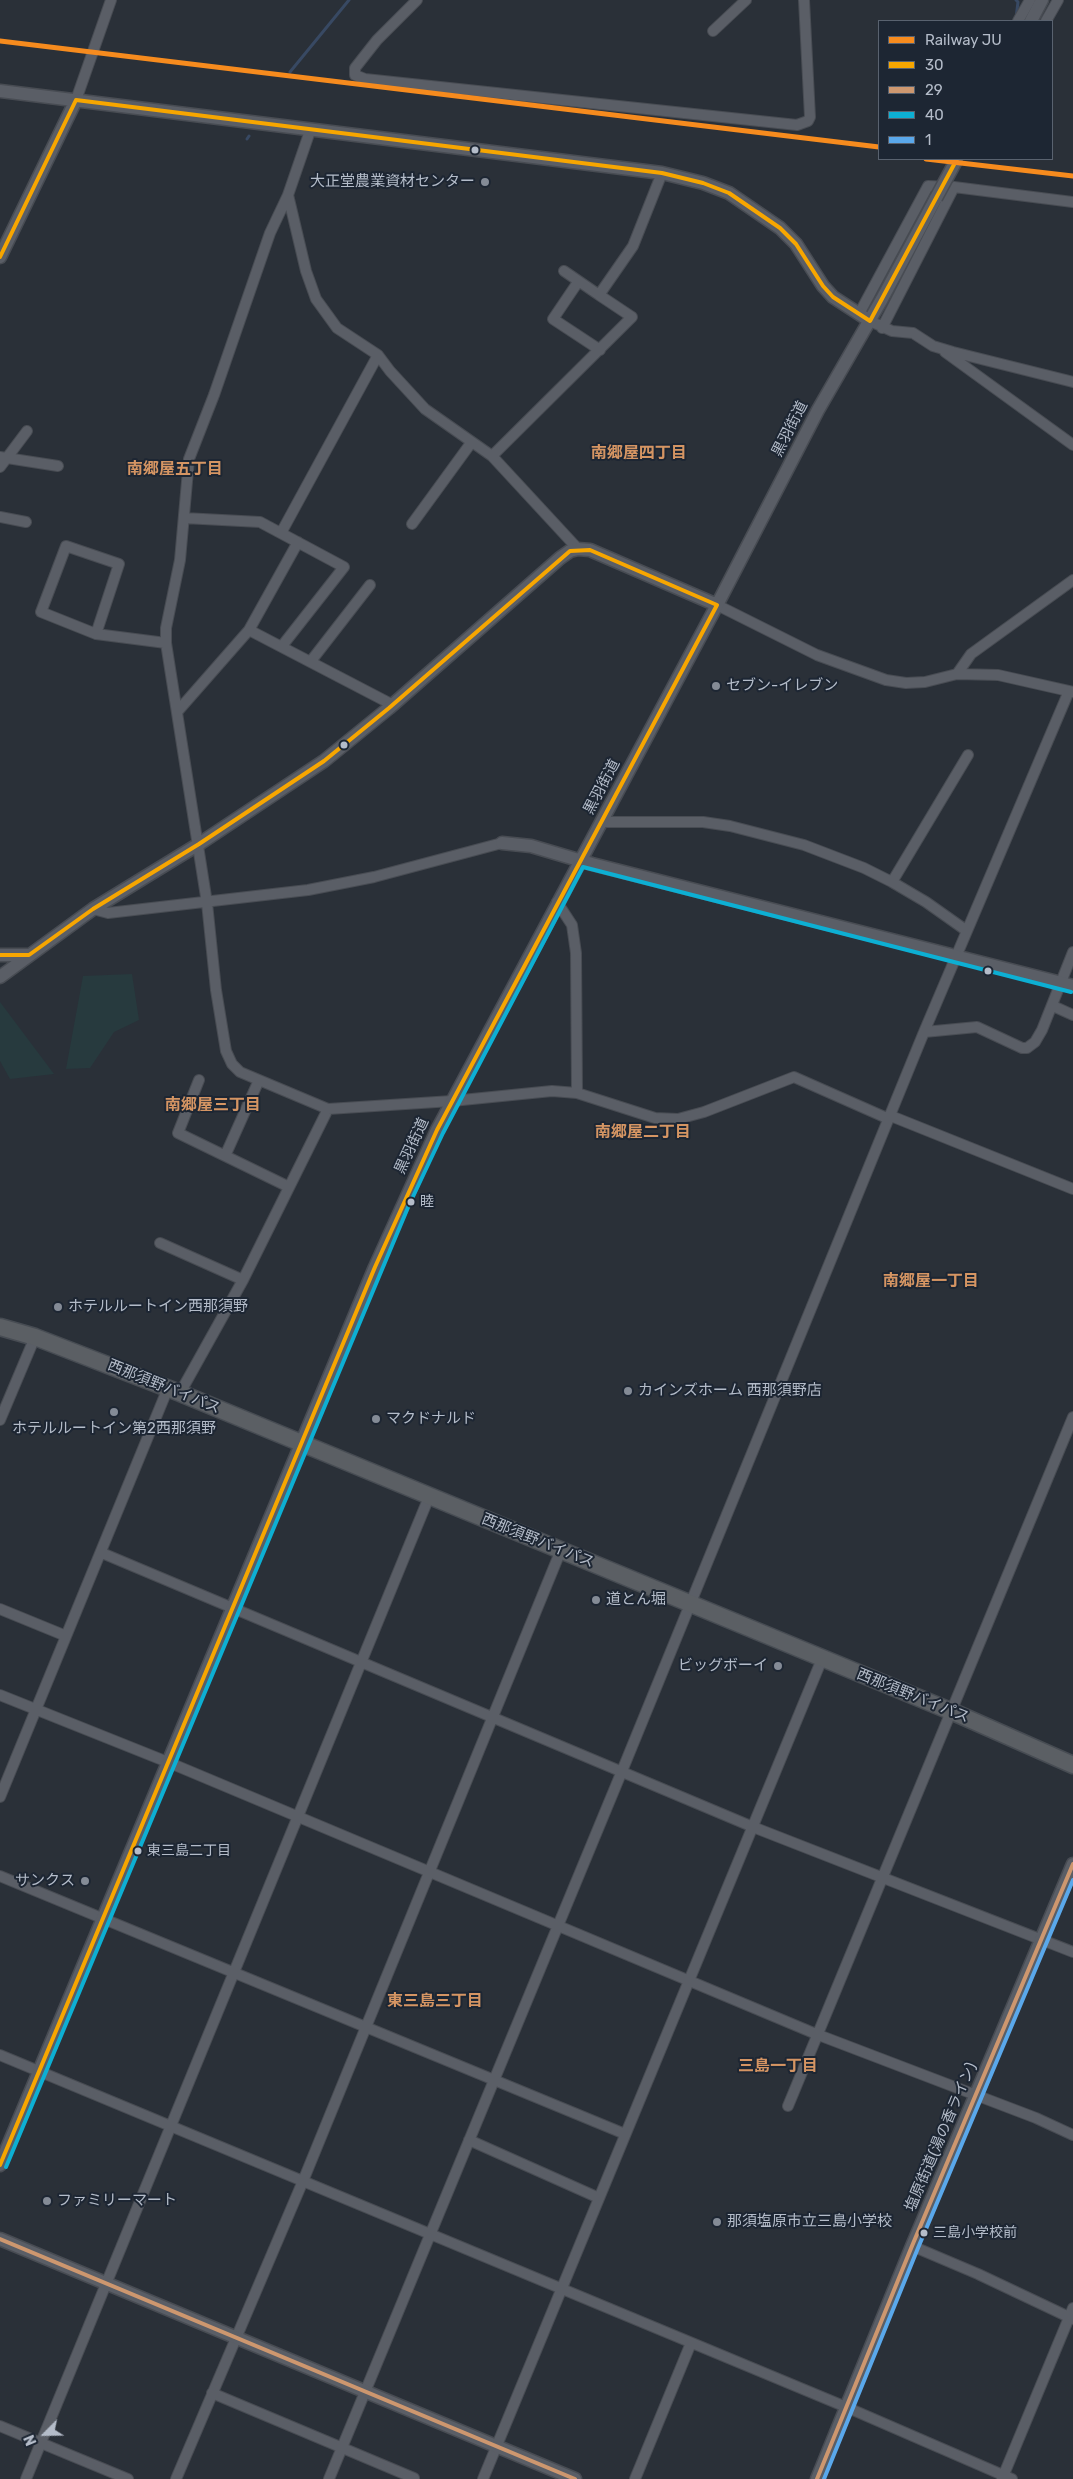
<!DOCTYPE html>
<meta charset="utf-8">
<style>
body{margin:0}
#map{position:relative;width:1073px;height:2479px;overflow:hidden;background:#2a3038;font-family:Rubik,sans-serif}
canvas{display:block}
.legend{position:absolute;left:878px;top:20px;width:175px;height:140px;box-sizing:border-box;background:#1d2633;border:1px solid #59626f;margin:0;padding:6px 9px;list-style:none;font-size:15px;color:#b4bcc9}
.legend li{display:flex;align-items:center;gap:10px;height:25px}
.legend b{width:25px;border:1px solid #59626f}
.north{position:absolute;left:20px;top:2409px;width:50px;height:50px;-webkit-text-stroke:4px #1d2633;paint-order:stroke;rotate:247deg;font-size:14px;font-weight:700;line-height:20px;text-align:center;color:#b4bcc9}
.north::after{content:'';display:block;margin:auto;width:18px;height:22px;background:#b4bcc9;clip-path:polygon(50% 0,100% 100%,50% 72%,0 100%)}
</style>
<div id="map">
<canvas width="1073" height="2479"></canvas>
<ul class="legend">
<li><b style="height:6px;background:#f68b1e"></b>Railway JU</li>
<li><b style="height:6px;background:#f7a600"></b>30</li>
<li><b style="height:6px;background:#cd976f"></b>29</li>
<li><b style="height:6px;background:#0dafd3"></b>40</li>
<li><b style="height:6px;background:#5aa8eb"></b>1</li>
</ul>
<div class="north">N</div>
</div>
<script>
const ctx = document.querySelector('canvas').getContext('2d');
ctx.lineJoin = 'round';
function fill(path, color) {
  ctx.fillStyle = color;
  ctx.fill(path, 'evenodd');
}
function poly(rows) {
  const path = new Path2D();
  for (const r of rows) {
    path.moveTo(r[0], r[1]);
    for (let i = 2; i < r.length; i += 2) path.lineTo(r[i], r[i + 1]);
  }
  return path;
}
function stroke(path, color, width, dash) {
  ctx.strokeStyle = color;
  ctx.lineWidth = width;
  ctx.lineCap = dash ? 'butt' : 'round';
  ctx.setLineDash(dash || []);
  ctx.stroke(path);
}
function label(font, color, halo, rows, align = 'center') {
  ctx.font = font + ' Rubik,"Noto Sans JP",sans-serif';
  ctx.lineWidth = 4;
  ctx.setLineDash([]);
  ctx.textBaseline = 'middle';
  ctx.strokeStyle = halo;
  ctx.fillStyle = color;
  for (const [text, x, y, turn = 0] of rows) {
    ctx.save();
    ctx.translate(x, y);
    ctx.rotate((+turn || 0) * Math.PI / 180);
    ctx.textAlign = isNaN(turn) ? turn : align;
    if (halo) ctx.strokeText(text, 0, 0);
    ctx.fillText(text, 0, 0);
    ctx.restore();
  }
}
fill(poly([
 [132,974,139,1020,114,1032,90,1068,66,1069,83,976],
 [0,1002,54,1074,10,1079,0,1061]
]), '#273a3e');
stroke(poly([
 [1016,18,1018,2,1016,0],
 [290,72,349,0],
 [247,139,249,136]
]), '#384963', 3);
const minor = poly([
 [417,0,377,40,355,68,355,75,365,79,797,125,808,121,810,117,804,0],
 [1018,21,1030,0],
 [1046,21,1058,0],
 [713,31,746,0],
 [76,100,111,0],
 [310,131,288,195,270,233,214,395,189,459,180,560,166,628,166,643,207,903,216,990,226,1051,232,1064,240,1072,328,1109,452,1101,552,1091,577,1093,655,1118,678,1119,704,1112,794,1077,889,1119],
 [288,195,306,271,316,299,337,328,378,355,390,371,425,409,492,456,578,549],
 [564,271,599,295],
 [578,282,553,319,600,350],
 [859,314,928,186,949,187],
 [870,321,892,331,913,333,933,346,953,352,1073,382],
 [882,328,954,187,1073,202],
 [945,352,1073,445],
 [492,456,632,317,599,295,633,246,662,173],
 [0,457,58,466],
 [0,467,27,431],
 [0,517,26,522],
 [184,518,260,522,344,567,282,646],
 [412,524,471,443],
 [281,533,378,355],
 [717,605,817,655,886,680,906,683,925,682,957,674,998,675,1073,692],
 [249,630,393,705],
 [96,634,119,564,66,546,41,612,96,634,166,643],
 [311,661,370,585],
 [957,674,971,654,1073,580],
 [177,712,249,630,298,542],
 [602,822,703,822,730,826,804,845,864,868,892,882,926,902,967,931],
 [892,882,968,755],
 [557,902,572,925,576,953,577,1093],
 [93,909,108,913,308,890,374,877,502,843],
 [1053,1006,1073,1015],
 [924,1032,977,1027,1022,1048,1027,1048,1035,1042,1042,1030,1073,952],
 [199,1080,178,1133,289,1187],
 [891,1116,1073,1189],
 [225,1156,259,1080],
 [160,1243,243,1280],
 [180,1393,243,1280,328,1109],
 [0,1420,35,1337],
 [102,1553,753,1827,1073,1952],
 [0,1609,66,1636],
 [0,1695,170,1763,816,2034,1036,2118,1073,2135],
 [0,1797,168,1388],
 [0,1876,625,2134],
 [0,2055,846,2407,1012,2479],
 [788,2106,1073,1417],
 [469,2140,599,2198],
 [912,2246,978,2274,1073,2319],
 [212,2393,414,2478],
 [0,2426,128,2479],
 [26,2479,429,1497],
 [176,2479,303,2181,561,1550],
 [329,2479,622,1771,924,1032,1069,691],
 [483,2479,822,1659],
 [635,2479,691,2343],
 [1002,2479,1073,2308]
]);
const tertiary = poly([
 [1031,21,1042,0],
 [0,91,662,173,703,183,729,193,780,228,796,244,823,286,833,297,870,321],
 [0,257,76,100],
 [502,843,531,846,592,864,1073,986],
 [0,955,29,955],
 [0,977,93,909,199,844,324,761,389,708,560,558,570,551,578,549,590,550,717,605],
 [0,2165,375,1267,437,1130,717,605,818,410,882,299,936,198],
 [0,2239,575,2479],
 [817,2479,912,2246,1073,1864]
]);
const trunk = poly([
 [0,1327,35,1337,180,1393,953,1712,1073,1765]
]);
stroke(minor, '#484c53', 12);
stroke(tertiary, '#484c53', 15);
stroke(trunk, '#474c53', 19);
stroke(minor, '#5a5e66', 10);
stroke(tertiary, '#5a5e66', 12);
stroke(trunk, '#5b5f64', 16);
const tertiaryBridge = poly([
 [936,198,957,159]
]);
stroke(tertiaryBridge, '#484c53', 15, []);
stroke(tertiaryBridge, '#5a5e66', 12);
stroke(poly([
 [0,257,76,100,662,173,703,183,729,193,780,228,796,244,823,286,833,297,870,321,957,159],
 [0,955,29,955,93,909,199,844,324,761,389,708,570,551,590,550,717,605,437,1130,375,1267,0,2165]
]), '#f7a600', 4);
stroke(poly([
 [0,2239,575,2479],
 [817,2479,912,2246,1073,1864]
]), '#cd976f', 4);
stroke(poly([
 [6,2167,409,1205,443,1133,583,867,1071,992]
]), '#0dafd3', 4);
stroke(poly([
 [824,2479,918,2248,1073,1880]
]), '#5aa8eb', 4);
stroke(poly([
 [0,41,879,147],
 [926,159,1073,176]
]), '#f68b1e', 5);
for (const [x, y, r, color] of [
 [475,150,4.5,"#b4bcc9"],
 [485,182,5,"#848b96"],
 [716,686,5,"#848b96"],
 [344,745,4.5,"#b4bcc9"],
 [988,971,4.5,"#b4bcc9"],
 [411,1202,4.5,"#b4bcc9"],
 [58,1307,5,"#848b96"],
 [628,1391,5,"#848b96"],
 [114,1412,5,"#848b96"],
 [376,1419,5,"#848b96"],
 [596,1600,5,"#848b96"],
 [778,1666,5,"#848b96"],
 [138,1851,4.5,"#b4bcc9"],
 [85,1881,5,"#848b96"],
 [47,2201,5,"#848b96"],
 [717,2222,5,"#848b96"],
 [924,2233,4.5,"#b4bcc9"]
]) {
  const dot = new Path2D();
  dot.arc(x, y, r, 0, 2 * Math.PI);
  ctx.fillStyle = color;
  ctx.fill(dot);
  stroke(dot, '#1d2633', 2);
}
label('14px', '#b4bcc9', '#1d2633', [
 ["睦",420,1202],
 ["東三島二丁目",147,1851],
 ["三島小学校前",933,2233]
], 'left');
label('15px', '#b4bcc9', '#1d2633', [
 ["大正堂農業資材センター",475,182,"right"],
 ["セブン-イレブン",726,686],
 ["ホテルルートイン西那須野",68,1307],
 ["カインズホーム 西那須野店",638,1391],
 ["マクドナルド",386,1419],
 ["ホテルルートイン第2西那須野",114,1429,"center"],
 ["道とん堀",606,1600],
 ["ビッグボーイ",768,1666,"right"],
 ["サンクス",75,1881,"right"],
 ["ファミリーマート",57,2201],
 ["那須塩原市立三島小学校",727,2222]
], 'left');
label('15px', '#b4bcc9', '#1d2633', [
 ["黒羽街道",790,429,-63],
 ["黒羽街道",602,787,-62],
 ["黒羽街道",412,1146,-65],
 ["西那須野バイパス",164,1387,22],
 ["西那須野バイパス",538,1541,22],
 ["西那須野バイパス",913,1696,22],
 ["塩原街道(湯の香ライン)",941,2137,-67]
]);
label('bold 16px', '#d59563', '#1d2633', [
 ["南郷屋四丁目",639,453],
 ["南郷屋五丁目",175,469],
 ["南郷屋三丁目",213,1105],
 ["南郷屋二丁目",643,1132],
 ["南郷屋一丁目",931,1281],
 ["東三島三丁目",435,2001],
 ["三島一丁目",778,2066]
]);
</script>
